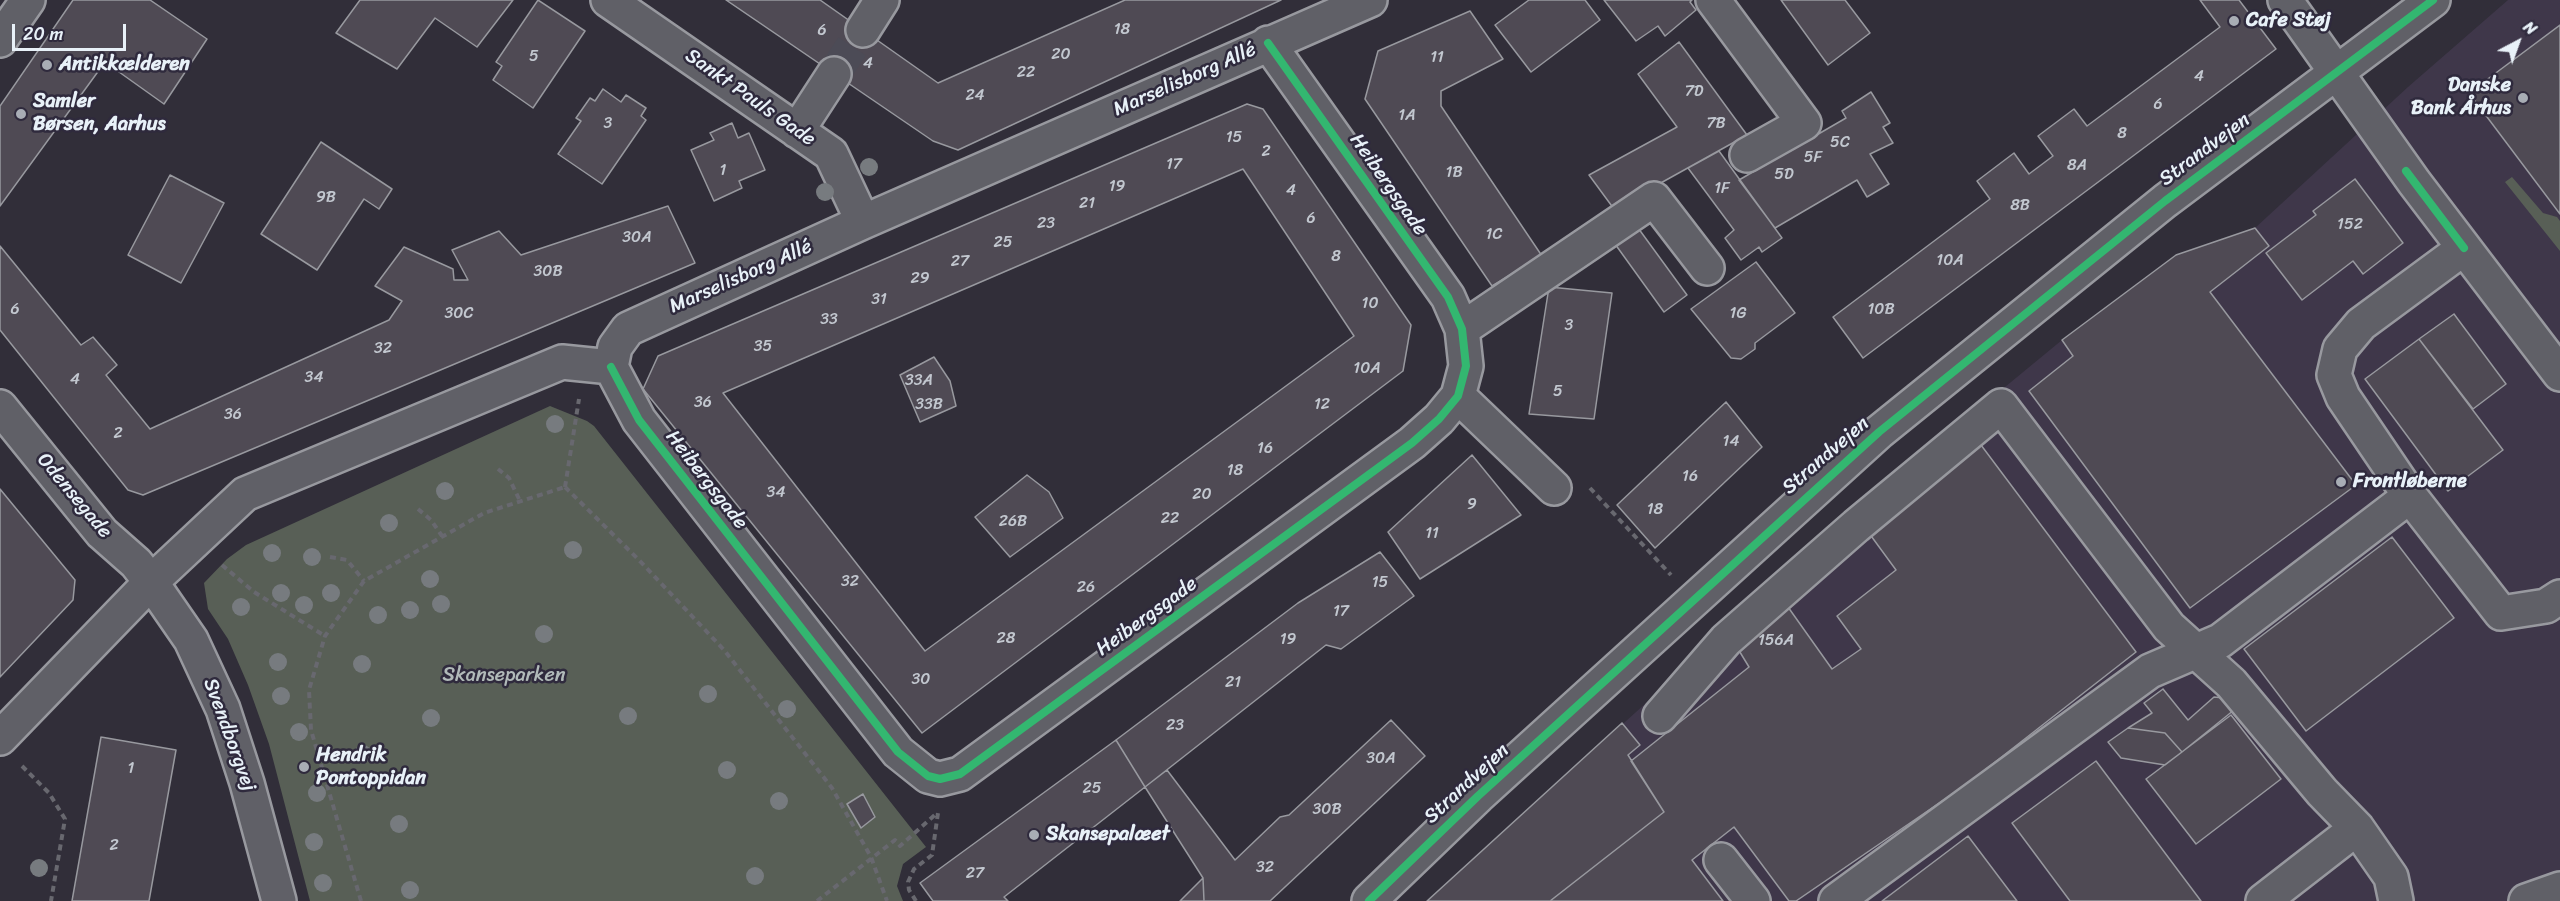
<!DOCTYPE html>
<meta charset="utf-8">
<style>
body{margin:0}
#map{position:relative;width:2560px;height:901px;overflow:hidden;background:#312e39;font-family:Sriracha,sans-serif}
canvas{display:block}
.north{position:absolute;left:2488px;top:12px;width:60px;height:60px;-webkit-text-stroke:4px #2f2a3d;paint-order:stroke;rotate:41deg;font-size:16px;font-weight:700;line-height:24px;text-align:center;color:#e8f1f8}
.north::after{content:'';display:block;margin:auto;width:21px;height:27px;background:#e8f1f8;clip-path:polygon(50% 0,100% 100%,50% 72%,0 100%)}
.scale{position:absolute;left:12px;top:24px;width:114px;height:27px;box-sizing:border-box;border:3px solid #e8f1f8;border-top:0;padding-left:8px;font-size:18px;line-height:21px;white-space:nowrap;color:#e8f1f8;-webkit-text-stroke:4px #2f2a3d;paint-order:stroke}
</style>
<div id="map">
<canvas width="2560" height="901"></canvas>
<div class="north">N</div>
<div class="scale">20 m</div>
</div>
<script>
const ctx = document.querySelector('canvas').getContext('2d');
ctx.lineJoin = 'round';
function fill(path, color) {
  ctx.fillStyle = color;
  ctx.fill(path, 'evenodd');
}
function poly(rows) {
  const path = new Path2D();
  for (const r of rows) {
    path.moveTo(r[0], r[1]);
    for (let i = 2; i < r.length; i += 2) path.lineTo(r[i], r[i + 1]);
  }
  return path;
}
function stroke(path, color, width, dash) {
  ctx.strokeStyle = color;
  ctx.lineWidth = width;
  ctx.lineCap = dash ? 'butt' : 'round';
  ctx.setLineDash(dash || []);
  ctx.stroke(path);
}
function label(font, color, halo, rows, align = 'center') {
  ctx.font = font + ' Sriracha,sans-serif';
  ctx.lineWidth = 5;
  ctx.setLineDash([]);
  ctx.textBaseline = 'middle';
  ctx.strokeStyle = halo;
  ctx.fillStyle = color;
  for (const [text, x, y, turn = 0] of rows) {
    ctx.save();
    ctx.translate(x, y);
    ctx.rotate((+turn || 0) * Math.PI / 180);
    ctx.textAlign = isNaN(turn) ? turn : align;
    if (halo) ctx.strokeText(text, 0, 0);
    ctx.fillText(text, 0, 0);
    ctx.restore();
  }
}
fill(poly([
 [2508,0,2560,0,2560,901,1427,901,1897,476,2062,340,2176,255,2255,228,2408,87]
]), '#3f374a');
fill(poly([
 [2512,177,2543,213,2557,217,2560,221,2560,251,2505,182],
 [550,406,587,421,594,426,926,847,903,864,897,886,903,901,310,901,269,744,248,685,228,639,208,609,204,583,227,559,246,545]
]), '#585f56');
const building = poly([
 [73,0,150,0,207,39,164,104,105,62,0,206,0,106,73,0],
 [360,0,513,0,477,47,435,18,397,69,336,33,360,0],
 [538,0,585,31,533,108,493,80,502,66,496,62,538,0],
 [726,0,820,0,938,83,1125,0,1281,0,958,150,933,141,726,0],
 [1529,0,1585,0,1600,20,1531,72,1495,25,1529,0],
 [1604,0,1692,0,1690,2,1696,10,1665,36,1658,26,1636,41,1604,0],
 [1781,0,1845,0,1870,33,1828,65,1781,0],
 [2200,0,2239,0,2276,49,1863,358,1833,317,1990,199,1977,181,2014,153,2029,174,2053,156,2038,136,2074,109,2087,126,2220,27,2200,0],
 [1470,11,1503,59,1441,91,1441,106,1542,256,1492,286,1365,99,1378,51,1470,11],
 [2560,25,2560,214,2469,93,2560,25],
 [1679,42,1747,135,1614,209,1589,175,1677,127,1638,74,1679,42],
 [603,89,621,102,626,95,646,108,641,116,646,120,602,184,558,154,581,121,576,118,590,98,595,101,603,89],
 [1871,92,1890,123,1883,127,1893,143,1870,154,1889,184,1867,197,1857,180,1775,228,1739,180,1846,118,1842,111,1871,92],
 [1247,104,1263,109,1411,325,1403,371,922,733,643,389,658,356,1247,104],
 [1243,169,1354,336,925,651,723,393,1243,169],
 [732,123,738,138,749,133,765,170,739,181,742,188,714,201,691,150,714,140,710,133,732,123],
 [321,142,392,189,379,209,364,199,317,270,261,234,321,142],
 [1719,151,1782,238,1762,252,1759,247,1741,260,1725,238,1734,230,1688,168,1719,151],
 [170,175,224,203,181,283,128,255,170,175],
 [2355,179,2403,243,2363,274,2353,261,2302,300,2266,253,2316,215,2313,211,2355,179],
 [668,206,695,263,143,495,128,490,0,330,0,246,81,345,93,337,117,365,106,375,150,429,389,320,402,301,375,286,404,247,453,269,454,280,468,280,452,250,499,231,521,255,668,206],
 [1633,221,1687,295,1664,312,1610,237,1633,221],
 [2255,228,2269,246,2210,292,2356,485,2190,608,2029,391,2073,356,2062,340,2176,255,2255,228],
 [1756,262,1795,313,1755,343,1755,349,1741,359,1731,358,1691,309,1756,262],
 [1549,287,1612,293,1594,419,1529,414,1549,287],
 [2454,314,2506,384,2473,409,2419,339,2454,314],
 [2419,339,2503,450,2448,491,2365,379,2419,339],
 [934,357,950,381,956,406,920,422,900,375,934,357],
 [1726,402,1762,447,1655,548,1617,505,1726,402],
 [1978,441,2136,652,1967,784,1796,901,1789,901,1734,827,1692,860,1723,901,1550,901,1664,812,1631,761,1749,667,1735,644,1788,607,1832,669,1861,649,1837,616,1896,570,1866,529,1978,441],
 [1472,455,1521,515,1420,579,1388,532,1472,455],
 [1027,475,1049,492,1063,518,1010,557,975,517,1027,475],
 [0,489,75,580,73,600,0,677,0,489],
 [2392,537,2454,618,2306,731,2244,649,2392,537],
 [1380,552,1414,596,1341,649,1326,645,1145,787,1116,740,1298,603,1380,552],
 [2163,689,2188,720,2214,697,2224,698,2234,710,2182,752,2165,733,2128,728,2152,713,2144,703,2163,689],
 [2231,715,2281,779,2196,844,2146,779,2231,715],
 [1391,720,1425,756,1270,901,1204,901,1203,878,1145,787,1167,770,1235,860,1280,817,1289,815,1391,720],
 [1622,723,1640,745,1628,755,1664,812,1550,901,1427,901,1622,723],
 [2128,728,2165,733,2182,752,2165,765,2121,758,2108,742,2128,728],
 [101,737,176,750,149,901,72,901,101,737],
 [1116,740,1145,787,1004,897,1008,901,933,901,920,883,1116,740],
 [2096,761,2201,901,2070,901,2012,823,2096,761],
 [863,794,875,817,861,828,847,804,863,794],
 [1968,836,2017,901,1882,901,1968,836],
 [1203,878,1204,901,1180,901,1203,878]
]);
fill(building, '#4f4a54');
stroke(building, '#98999f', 1.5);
stroke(poly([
 [834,74,863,30]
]), '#4c4b56', 33, [33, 16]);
const minor = poly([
 [608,0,831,154,863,222],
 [1713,0,1804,123,1747,155],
 [2285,0,2414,182,2560,374],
 [863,30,882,0],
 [0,40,28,0],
 [797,131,834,74],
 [2464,248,2361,324,2340,349,2334,375,2343,397,2410,496,2501,613,2546,606,2560,597],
 [1462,329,1654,199,1707,268],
 [611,367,639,420,898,752,928,776,940,779,960,774,1412,443,1439,419,1458,396,1466,366,1462,329,1448,297,1268,43],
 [611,367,615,347,628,329,863,222,1370,0],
 [1458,396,1554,488],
 [0,407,102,533,136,563,151,582,191,640,223,709,247,783,279,901],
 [1660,716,1726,640,1856,526,2001,406,2169,627,2231,683,2322,792,2357,828,2391,877,2396,901],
 [0,738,151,582,245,494,562,362,611,367],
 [1721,860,1753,901],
 [1369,901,1478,796,1879,432,2165,201,2433,0],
 [1836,901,2150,671,2220,641,2410,496],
 [2263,901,2357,828],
 [2526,901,2560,889]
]);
stroke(minor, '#98999f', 38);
stroke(poly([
 [498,469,509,478,520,501],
 [565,487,639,560,724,650,832,788,871,857,887,901],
 [565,487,579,399],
 [1590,488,1671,575],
 [418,509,431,520,442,536],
 [330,557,347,560,364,581],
 [222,565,254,592,325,636],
 [22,766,49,793,65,819,51,901],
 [361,901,311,730,309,690,325,636,364,581,484,513,565,487],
 [817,901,895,840,900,846,936,814],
 [916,901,909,890,908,882,914,869,932,855,938,813]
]), '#68686f', 4, [6, 4.5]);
stroke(minor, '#606067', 33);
stroke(poly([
 [2406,171,2464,248],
 [611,367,639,420,898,752,928,776,940,779,960,774,1412,443,1439,419,1458,396,1466,366,1462,329,1448,297,1268,43],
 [1369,901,1478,796,1879,432,2165,201,2433,0]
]), '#33b770', 8);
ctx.fillStyle = '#777b7f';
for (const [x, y] of [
 [869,167],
 [825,192],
 [555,424],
 [445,491],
 [389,523],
 [573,550],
 [272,553],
 [312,557],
 [430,579],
 [281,593],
 [331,593],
 [441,604],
 [304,605],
 [241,607],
 [410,610],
 [378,615],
 [544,634],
 [278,662],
 [362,664],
 [708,694],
 [281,696],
 [787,709],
 [628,716],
 [431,718],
 [299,732],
 [363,754],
 [727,770],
 [317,793],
 [779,801],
 [399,824],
 [314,842],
 [39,868],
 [755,876],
 [323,883],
 [410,890]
]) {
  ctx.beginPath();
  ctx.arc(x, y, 9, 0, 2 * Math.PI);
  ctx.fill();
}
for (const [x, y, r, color] of [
 [2234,21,6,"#a8adb5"],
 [47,65,6,"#a8adb5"],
 [2523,98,6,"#a8adb5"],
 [21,114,6,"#a8adb5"],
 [2341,482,6,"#a8adb5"],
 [304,767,6,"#a8adb5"],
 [1034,835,6,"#a8adb5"]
]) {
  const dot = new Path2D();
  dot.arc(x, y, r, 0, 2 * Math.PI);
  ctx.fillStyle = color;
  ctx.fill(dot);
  stroke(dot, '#2f2a3d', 2);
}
label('16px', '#c2c7cf', null, [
 ["18",1122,30],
 ["6",822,31],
 ["20",1061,55],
 ["5",534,57],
 ["11",1437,58],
 ["4",868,64],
 ["22",1026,73],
 ["4",2199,77],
 ["7D",1694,92],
 ["24",975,96],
 ["6",2158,105],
 ["1A",1407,116],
 ["3",608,124],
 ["7B",1716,124],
 ["8",2122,134],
 ["15",1234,138],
 ["5C",1840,143],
 ["2",1266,152],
 ["5F",1813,158],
 ["17",1174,165],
 ["8A",2077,166],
 ["1",723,171],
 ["1B",1454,173],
 ["5D",1784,175],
 ["19",1117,187],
 ["1F",1722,189],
 ["4",1291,191],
 ["9B",326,198],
 ["21",1087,204],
 ["8B",2020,206],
 ["6",1311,219],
 ["23",1046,224],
 ["152",2350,225],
 ["1C",1494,235],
 ["30A",637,238],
 ["25",1003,243],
 ["8",1336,257],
 ["10A",1950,261],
 ["27",960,262],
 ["30B",548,272],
 ["29",920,279],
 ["31",879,300],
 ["10",1370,304],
 ["6",15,310],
 ["10B",1881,310],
 ["30C",459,314],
 ["1G",1738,314],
 ["33",829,320],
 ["3",1569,326],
 ["35",763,347],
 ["32",383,349],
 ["10A",1367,369],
 ["34",314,378],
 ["4",75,380],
 ["33A",919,381],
 ["5",1558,392],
 ["36",703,403],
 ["33B",929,405],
 ["12",1322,405],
 ["36",233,415],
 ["2",118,434],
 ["14",1731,442],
 ["16",1265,449],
 ["18",1235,471],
 ["16",1690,477],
 ["34",776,493],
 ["20",1202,495],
 ["9",1472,505],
 ["18",1655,510],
 ["22",1170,519],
 ["26B",1013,522],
 ["11",1432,534],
 ["32",850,582],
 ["15",1380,583],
 ["26",1086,588],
 ["17",1341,612],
 ["28",1006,639],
 ["19",1288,640],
 ["156A",1776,641],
 ["30",921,680],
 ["21",1233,683],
 ["23",1175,726],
 ["30A",1381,759],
 ["1",131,769],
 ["25",1092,789],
 ["30B",1327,810],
 ["2",114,846],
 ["32",1265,868],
 ["27",975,874]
]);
label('bold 20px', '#e8f1f8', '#2f2a3d', [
 ["Cafe Støj",2246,21],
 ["Antikkælderen",59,65],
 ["Danske",2511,86,"right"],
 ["Bank Århus",2511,109,"right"],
 ["Samler",33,102],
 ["Børsen, Aarhus",33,125],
 ["Frontløberne",2353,482],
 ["Hendrik",316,756],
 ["Pontoppidan",316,779],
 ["Skansepalæet",1046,835]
], 'left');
label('20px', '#e8f1f8', '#2f2a3d', [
 ["Marselisborg Allé",1185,80,-24],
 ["Sankt Pauls Gade",750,98,35],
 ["Strandvejen",2205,150,-37],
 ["Heibergsgade",1388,185,55],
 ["Marselisborg Allé",741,277,-24],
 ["Strandvejen",1826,456,-41],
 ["Heibergsgade",706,480,52],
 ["Odensegade",74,496,50],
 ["Heibergsgade",1147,617,-36],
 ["Svendborgvej",229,735,70],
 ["Strandvejen",1467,784,-43]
]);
label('20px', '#b1bab9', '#2f2a3d', [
 ["Skanseparken",504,676]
]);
</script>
